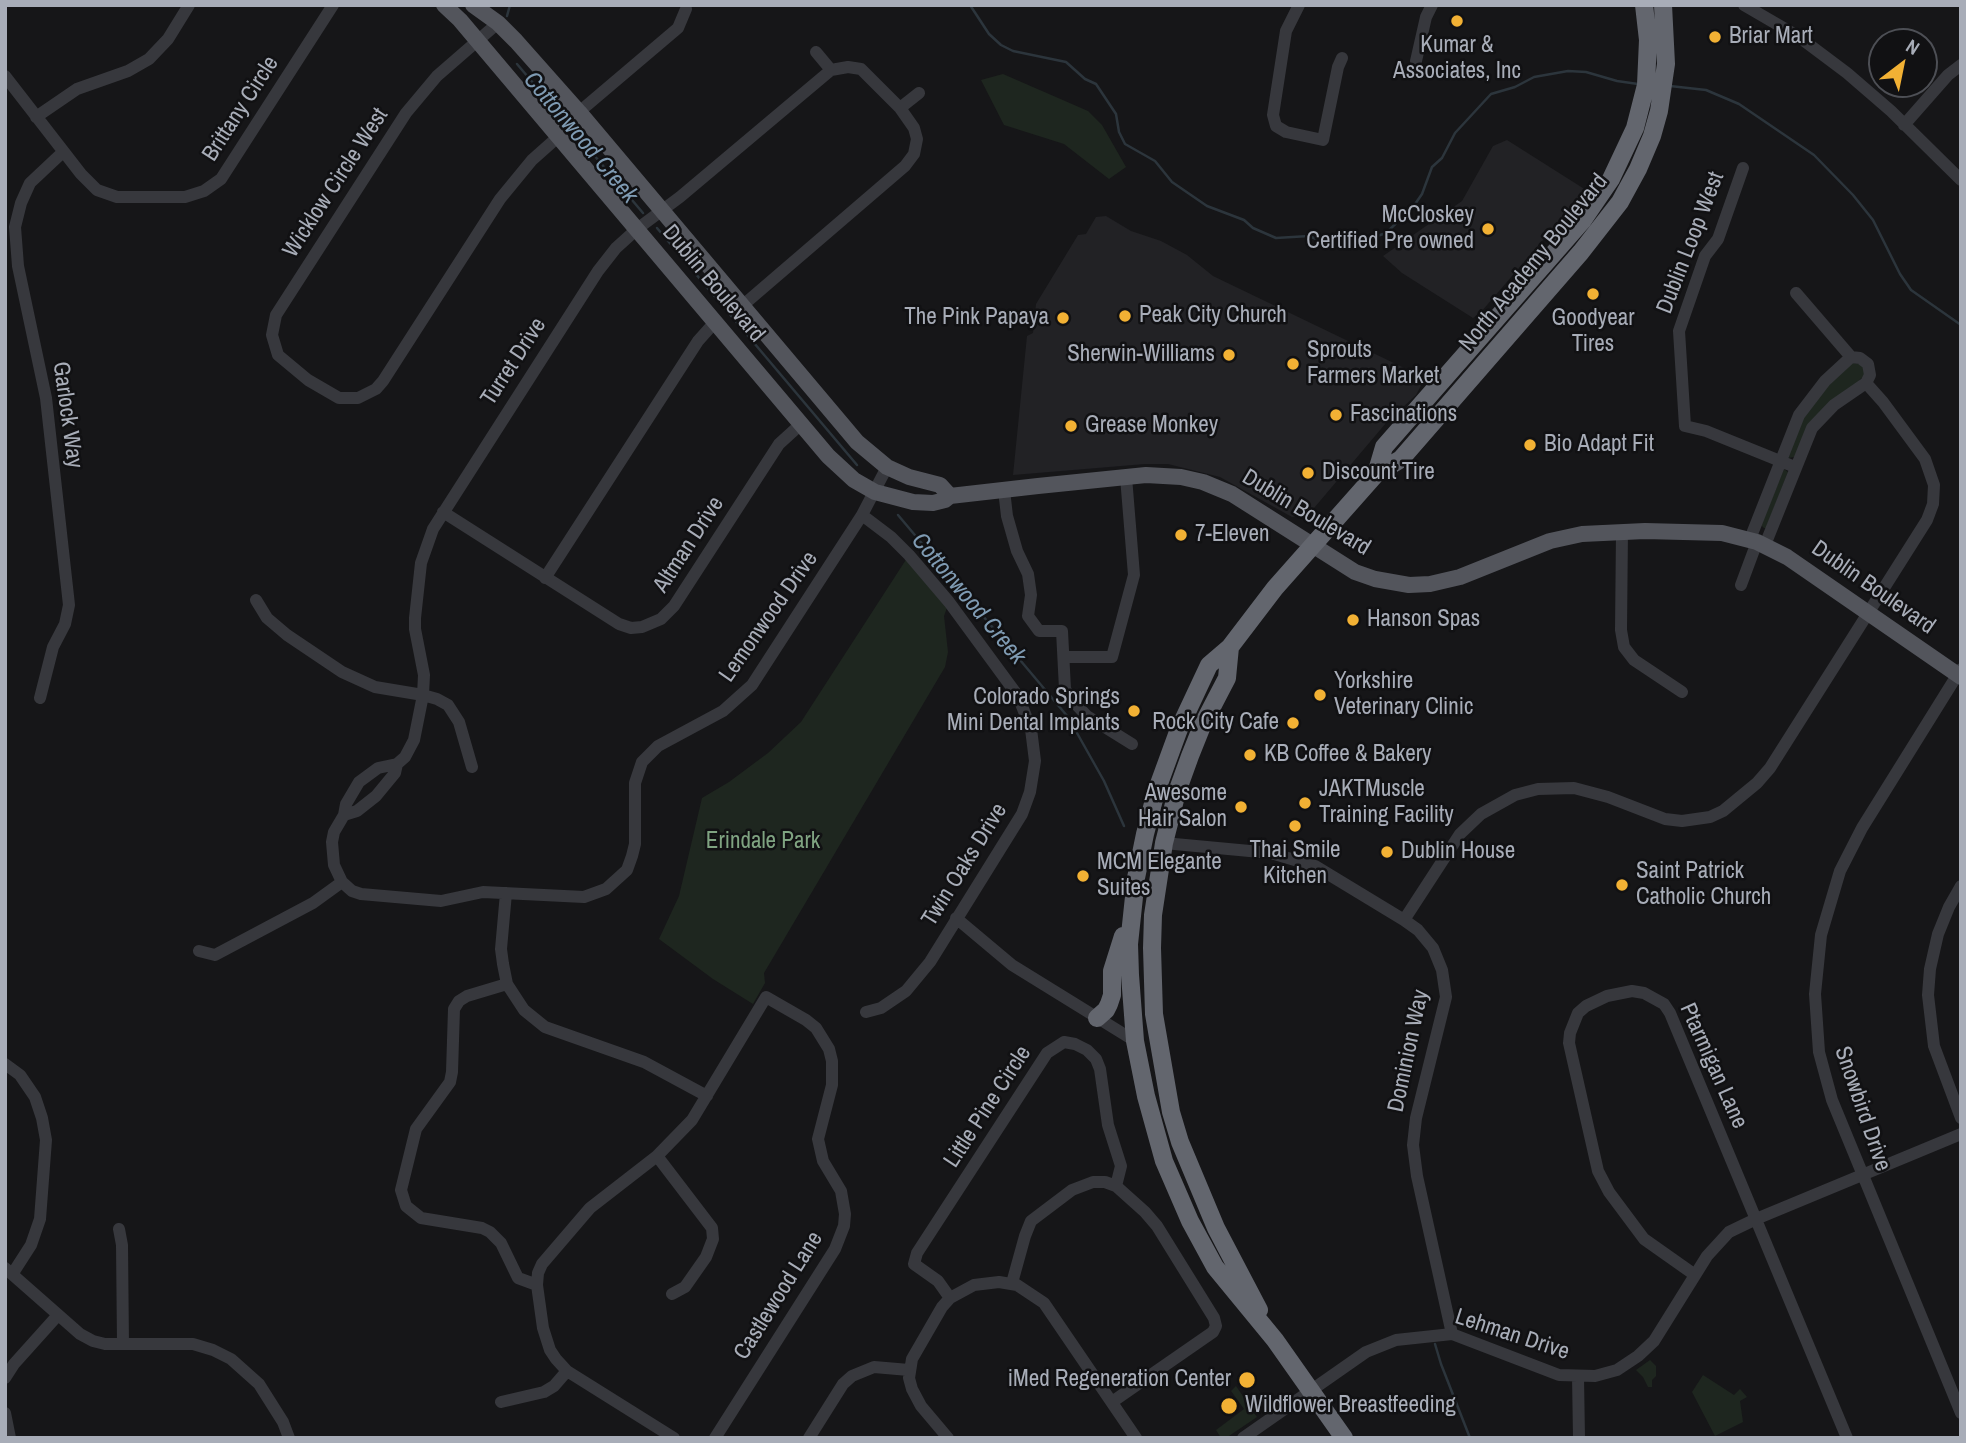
<!DOCTYPE html>
<style>
body{margin:0}
#map{position:relative;width:1966px;height:1443px;overflow:hidden;background:#161618;font-family:"Archivo Narrow",sans-serif}
canvas{display:block}
.frame{position:absolute;inset:0;border:7px solid #a8adb8;pointer-events:none}
.north{position:absolute;left:1868px;top:28px;width:70px;height:70px;box-sizing:border-box;background:#111113;border:2px solid #4d4f55;border-radius:50%;rotate:32deg;font-size:19px;font-weight:700;line-height:28px;text-align:center;color:#a8adb8}
.north::after{content:'';display:block;margin:auto;width:24px;height:32px;background:#f2b134;clip-path:polygon(50% 0,100% 100%,50% 72%,0 100%)}
</style>
<div id="map">
<canvas width="1966" height="1443"></canvas>
<div class="frame"></div>
<div class="north">N</div>
</div>
<script>
const ctx = document.querySelector('canvas').getContext('2d');
ctx.lineJoin = 'round';
function fill(path, color) {
  ctx.fillStyle = color;
  ctx.fill(path, 'evenodd');
}
function poly(rows) {
  const path = new Path2D();
  for (const r of rows) {
    path.moveTo(r[0], r[1]);
    for (let i = 2; i < r.length; i += 2) path.lineTo(r[i], r[i + 1]);
  }
  return path;
}
function stroke(path, color, width, dash) {
  ctx.strokeStyle = color;
  ctx.lineWidth = width;
  ctx.lineCap = dash ? 'butt' : 'round';
  ctx.setLineDash(dash || []);
  ctx.stroke(path);
}
function label(font, color, halo, rows, align = 'center') {
  ctx.font = font + ' "Archivo Narrow",sans-serif';
  ctx.lineWidth = 5;
  ctx.setLineDash([]);
  ctx.textBaseline = 'middle';
  ctx.strokeStyle = halo;
  ctx.fillStyle = color;
  for (const [text, x, y, turn = 0] of rows) {
    ctx.save();
    ctx.translate(x, y);
    ctx.rotate((+turn || 0) * Math.PI / 180);
    ctx.textAlign = isNaN(turn) ? turn : align;
    if (halo) ctx.strokeText(text, 0, 0);
    ctx.fillText(text, 0, 0);
    ctx.restore();
  }
}
fill(poly([
 [1507,140,1586,190,1481,312,1473,318,1402,273,1383,256,1462,201,1493,146],
 [1106,216,1131,231,1161,241,1187,255,1213,276,1425,378,1416,395,1386,423,1309,514,1292,517,1220,477,1168,464,1145,464,1013,475,1027,336,1033,333,1036,304,1078,235,1086,234,1096,217]
]), '#222225');
fill(poly([
 [1003,74,1088,111,1102,125,1126,167,1109,179,1064,144,1004,125,981,80],
 [1852,363,1862,364,1865,374,1794,457,1788,458,1797,428,1817,396],
 [1784,469,1788,472,1766,528,1764,528,1761,525],
 [909,555,949,602,944,616,948,652,945,667,764,973,765,983,753,1004,713,979,659,939,679,896,702,798,729,782,768,753,801,722],
 [1650,1360,1656,1366,1656,1376,1652,1380,1652,1387,1648,1387,1643,1377,1636,1370],
 [1703,1375,1734,1395,1740,1389,1747,1397,1740,1401,1743,1422,1715,1436,1692,1392],
 [1236,1386,1257,1417,1226,1438,1221,1438,1216,1430,1244,1409,1231,1391]
]), '#1e261f');
stroke(poly([
 [970,5,989,34,1001,45,1013,51,1066,62,1085,79,1096,84,1116,114,1119,132,1125,144,1155,161,1172,182,1207,206,1244,220,1253,228,1276,238,1309,236,1333,246,1360,242,1386,233,1413,207,1422,194,1432,167,1442,158,1455,133,1491,94,1515,87,1534,77,1568,71,1586,72,1617,81,1638,84],
 [507,16,510,5],
 [517,64,643,213],
 [1670,86,1706,90,1739,104,1814,155,1853,195,1873,220,1900,274,1911,290,1961,325],
 [657,228,857,465],
 [898,515,1068,717,1104,781,1124,826],
 [1435,1344,1441,1364,1470,1438]
]), '#2c353c', 2.5);
stroke(poly([
 [1299,5,1286,31,1273,115,1276,126,1286,132,1323,140,1338,67,1342,58],
 [1744,5,1799,37,1847,73,1891,111,1961,180],
 [498,23,437,76,406,113,276,315,272,335,278,355,308,380,339,398,358,398,376,389,383,381,500,199,532,160,559,136],
 [816,52,831,70],
 [1416,61,1426,17,1432,5],
 [5,76,81,174,97,190,117,197,185,197,204,191,221,179,333,5],
 [579,112,678,28,686,9],
 [36,117,77,89,128,71,149,59,168,39,189,5],
 [1904,125,1948,75,1961,65],
 [1743,168,1718,239,1705,256,1679,331,1685,426,1706,431,1795,467],
 [1796,293,1851,357,1860,358,1868,364,1870,375,1866,383],
 [742,306,905,166,914,154,917,139,914,128,900,108,919,93],
 [1004,490,1007,516,1017,551,1028,574,1031,595,1028,616,1039,631,1062,631,1065,689,1070,698,1087,716,1132,744],
 [443,512,619,624,631,628,642,627,661,619,674,606,779,444,801,424],
 [862,515,891,537,909,555,949,602,1018,696,1031,729,1035,761,1030,792,1022,814,930,962,906,991,881,1008,866,1012],
 [1622,531,1621,630,1624,647,1634,660,1682,692],
 [1750,539,1799,415,1825,381,1851,357],
 [1765,545,1812,428,1834,405,1866,383],
 [545,578,698,341,715,322],
 [1741,585,1757,542],
 [256,600,267,618,287,635,342,672,375,687,423,695,437,699,448,705,459,722,472,767],
 [1064,657,1112,657,1134,575,1126,477],
 [1961,669,1862,828,1840,871,1821,935,1815,994,1819,1052,1832,1100,1961,1413],
 [40,698,53,647,65,624,69,605,46,398,18,266,15,227,21,203,30,183,63,152],
 [397,764,378,768,359,782,346,804,344,815,334,832,332,842,334,865,342,882,352,891,361,894,441,901,483,892,584,897,606,889,627,870,632,856,635,844,635,783,642,762,658,746,723,711,752,685,862,515,887,467],
 [344,815,357,811,376,796,395,773,397,764,405,757,414,740,423,695,424,675,415,629,415,618,421,563,433,529,598,271,616,248,637,229,680,197,831,70,848,67,861,69,900,108],
 [1164,843,1271,853,1315,866,1404,920,1418,930,1433,948,1442,970,1446,997,1416,1118,1413,1145,1417,1176,1452,1334],
 [1961,886,1949,907,1938,934,1930,969,1928,995,1934,1046,1961,1118],
 [506,893,501,949,503,964,507,984,524,1010,545,1027,644,1062,707,1096],
 [956,918,1012,965,1135,1041],
 [1404,920,1460,834,1481,814,1515,795,1538,789,1574,788,1608,797,1665,819,1682,821,1710,817,1723,811,1757,783,1770,768,1877,599,1927,520,1933,504,1934,485,1925,459,1883,402,1866,383],
 [199,951,215,955,313,903,342,882],
 [507,984,467,996,459,1001,454,1009,452,1072,450,1082,416,1129,401,1190,406,1206,421,1218,482,1228,490,1232,501,1243,518,1278,537,1285],
 [5,1064,20,1075,35,1097,42,1118,46,1140,40,1219,31,1245,13,1273],
 [657,1156,712,1228,713,1239,706,1257,685,1287,672,1294],
 [119,1229,122,1245,123,1344],
 [5,1268,80,1334,93,1341,105,1344,193,1344,213,1350,231,1359,259,1384,283,1422,289,1438],
 [1695,1275,1644,1239,1609,1192,1598,1171,1569,1043,1570,1033,1578,1013,1586,1006,1607,996,1632,991,1644,993,1664,1004,1670,1013,1847,1438],
 [1012,1283,1025,1236,1031,1221,1072,1190,1093,1182,1105,1182,1116,1186,1145,1212,1157,1226,1214,1318,1216,1326,1213,1332,1112,1402],
 [950,1298,938,1281,914,1264,917,1253,1047,1053,1064,1042,1075,1044,1087,1050,1096,1059,1100,1069,1108,1125,1121,1166,1116,1186],
 [1578,1376,1579,1438],
 [5,1378,14,1364,58,1315],
 [501,1402,544,1392,554,1386,567,1371],
 [5,1413,10,1438],
 [674,1438,567,1371,556,1359,550,1350,543,1328,537,1285,538,1273,542,1264,590,1208,657,1156,692,1120,766,997,806,1020,816,1028,829,1049,832,1061,832,1085,818,1139,823,1161,841,1191,845,1214,844,1226,835,1249,715,1438],
 [809,1438,843,1384,852,1376,874,1367,909,1370],
 [948,1438,921,1406,912,1389,909,1378,912,1359,942,1307,950,1298,974,1285,999,1282,1017,1285,1044,1303,1136,1438],
 [1243,1438,1366,1352,1396,1340,1452,1334,1559,1375,1595,1376,1617,1370,1638,1356,1654,1341,1707,1256,1729,1232,1756,1219,1961,1134]
]), '#37383d', 12);
stroke(poly([
 [444,5,460,20,828,456,854,480,875,492,913,502,933,503,945,500,950,496,1038,486,1146,475,1181,477,1203,482,1232,494,1355,572,1375,579,1409,585,1430,584,1460,577,1550,541,1582,534,1645,531,1722,533,1757,542,1787,557,1961,677],
 [473,5,498,23,516,41,579,112,857,442,887,467,909,477,940,485,950,496]
]), '#53555c', 16);
stroke(poly([
 [1376,474,1384,447,1583,220,1611,179,1635,128,1646,85,1648,40,1644,5],
 [1230,647,1227,678,1202,726,1190,756,1177,792,1164,843,1153,915,1152,948,1154,1014,1171,1112,1180,1142,1216,1228,1259,1310],
 [1097,1018,1106,1010,1109,1004,1112,995,1112,971,1123,936],
 [1344,1438,1275,1340,1215,1267,1190,1221,1164,1161,1146,1096,1135,1041,1130,975,1129,944,1136,878,1145,834,1156,792,1179,729,1209,665,1230,647,1275,588,1376,474,1401,459,1581,252,1620,202,1638,169,1652,136,1659,111,1666,64,1663,5]
]), '#63666e', 18);
for (const [x, y, r, color] of [
 [1457,21,7,"#f2b134"],
 [1715,37,7,"#f2b134"],
 [1488,229,7,"#f2b134"],
 [1593,294,7,"#f2b134"],
 [1125,316,7,"#f2b134"],
 [1063,318,7,"#f2b134"],
 [1229,355,7,"#f2b134"],
 [1293,364,7,"#f2b134"],
 [1336,415,7,"#f2b134"],
 [1071,426,7,"#f2b134"],
 [1530,445,7,"#f2b134"],
 [1308,473,7,"#f2b134"],
 [1181,535,7,"#f2b134"],
 [1353,620,7,"#f2b134"],
 [1320,695,7,"#f2b134"],
 [1134,711,7,"#f2b134"],
 [1293,723,7,"#f2b134"],
 [1250,755,7,"#f2b134"],
 [1305,803,7,"#f2b134"],
 [1241,807,7,"#f2b134"],
 [1295,826,7,"#f2b134"],
 [1387,852,7,"#f2b134"],
 [1083,876,7,"#f2b134"],
 [1622,885,7,"#f2b134"],
 [1247,1380,9,"#f2b134"],
 [1229,1406,9,"#f2b134"]
]) {
  const dot = new Path2D();
  dot.arc(x, y, r, 0, 2 * Math.PI);
  ctx.fillStyle = color;
  ctx.fill(dot);
  stroke(dot, '#111113', 2.5);
}
label('23px', '#a8adb8', '#111113', [
 ["Briar Mart",1729,37],
 ["Kumar &",1457,46,"center"],
 ["Associates, Inc",1457,72,"center"],
 ["McCloskey",1474,216,"right"],
 ["Certified Pre owned",1474,242,"right"],
 ["Peak City Church",1139,316],
 ["The Pink Papaya",1049,318,"right"],
 ["Goodyear",1593,319,"center"],
 ["Tires",1593,345,"center"],
 ["Sprouts",1307,351],
 ["Farmers Market",1307,377],
 ["Sherwin-Williams",1215,355,"right"],
 ["Fascinations",1350,415],
 ["Grease Monkey",1085,426],
 ["Bio Adapt Fit",1544,445],
 ["Discount Tire",1322,473],
 ["7-Eleven",1195,535],
 ["Hanson Spas",1367,620],
 ["Yorkshire",1334,682],
 ["Veterinary Clinic",1334,708],
 ["Colorado Springs",1120,698,"right"],
 ["Mini Dental Implants",1120,724,"right"],
 ["Rock City Cafe",1279,723,"right"],
 ["KB Coffee & Bakery",1264,755],
 ["JAKTMuscle",1319,790],
 ["Training Facility",1319,816],
 ["Awesome",1227,794,"right"],
 ["Hair Salon",1227,820,"right"],
 ["Thai Smile",1295,851,"center"],
 ["Kitchen",1295,877,"center"],
 ["Dublin House",1401,852],
 ["MCM Elegante",1097,863],
 ["Suites",1097,889],
 ["Saint Patrick",1636,872],
 ["Catholic Church",1636,898],
 ["iMed Regeneration Center",1231,1380,"right"],
 ["Wildflower Breastfeeding",1245,1406]
], 'left');
label('23px', '#a8adb8', '#111113', [
 ["Brittany Circle",241,109,-57],
 ["Wicklow Circle West",336,183,-57],
 ["Dublin Loop West",1691,243,-69],
 ["North Academy Boulevard",1534,263,-51],
 ["Dublin Boulevard",713,284,50],
 ["Turret Drive",514,362,-57],
 ["Garlock Way",67,415,82],
 ["Dublin Boulevard",1306,513,31],
 ["Altman Drive",689,545,-57],
 ["Dublin Boulevard",1873,588,35],
 ["Lemonwood Drive",769,617,-55],
 ["Twin Oaks Drive",965,865,-58],
 ["Dominion Way",1409,1051,-78],
 ["Ptarmigan Lane",1713,1066,66],
 ["Little Pine Circle",988,1107,-57],
 ["Snowbird Drive",1862,1109,71],
 ["Castlewood Lane",779,1296,-58],
 ["Lehman Drive",1512,1335,18]
]);
label('23px', '#7fa381', '#111113', [
 ["Erindale Park",763,842]
]);
label('italic 24px', '#7f9bb3', '#111113', [
 ["Cottonwood Creek",580,138,50],
 ["Cottonwood Creek",968,599,50]
]);
</script>
